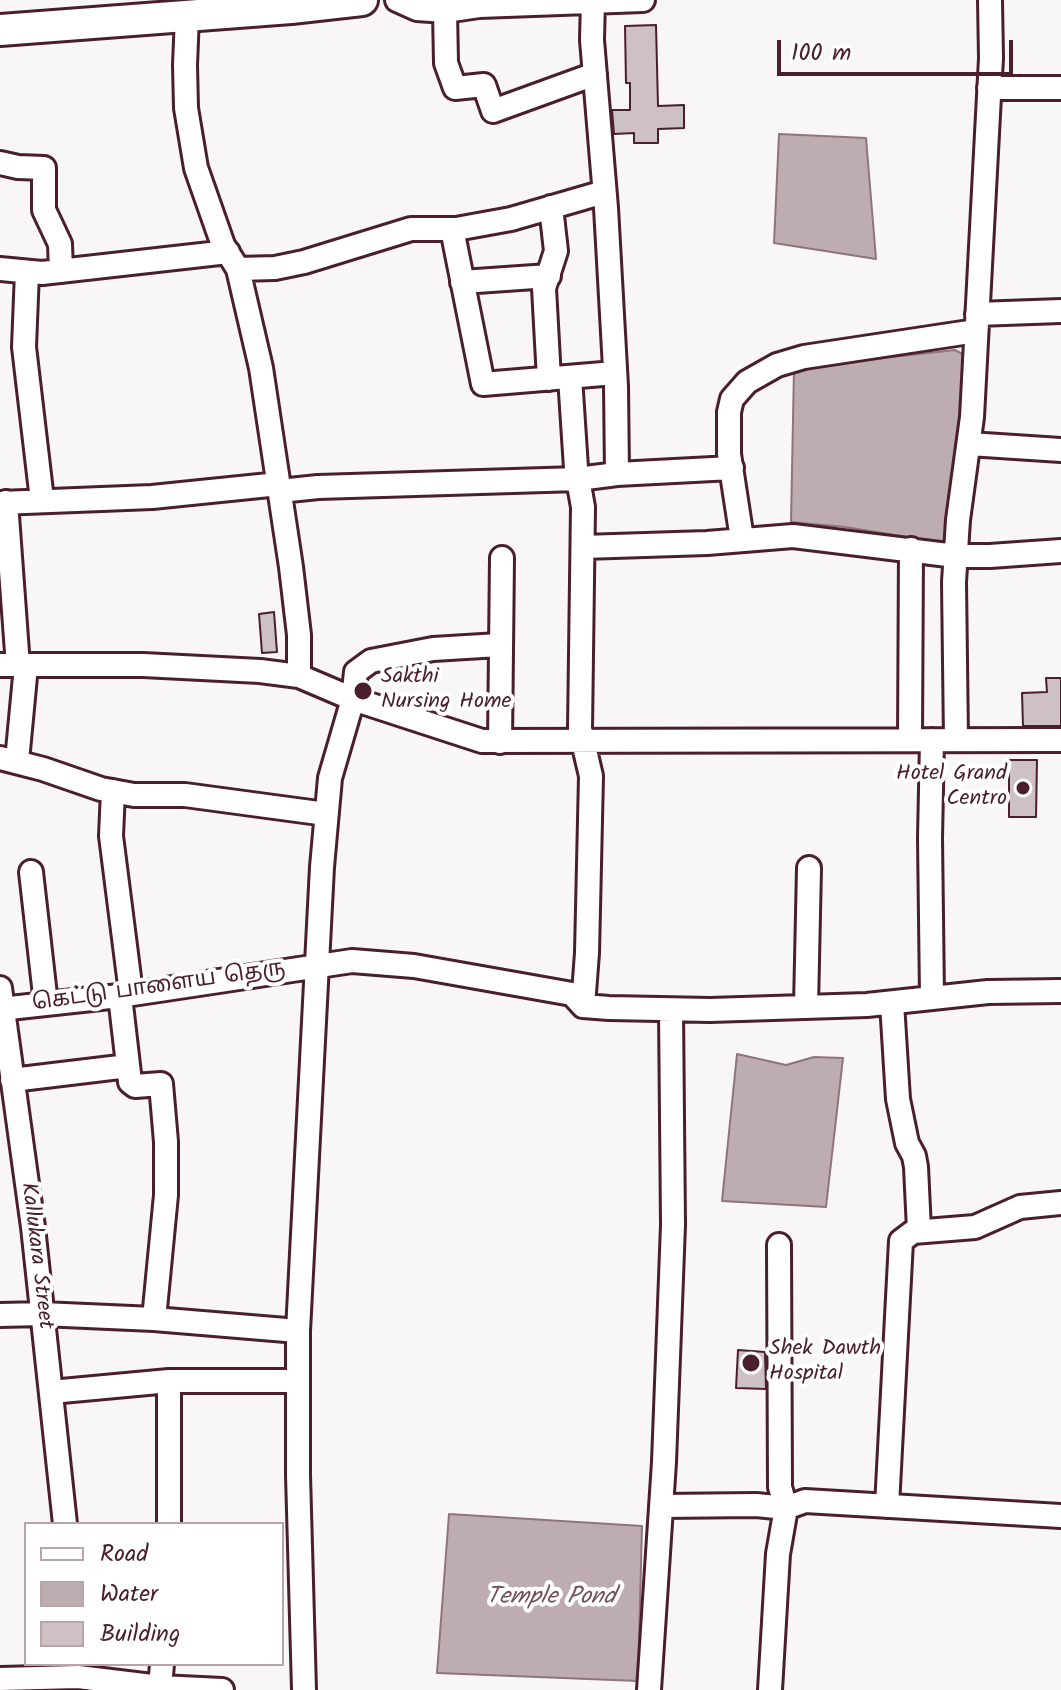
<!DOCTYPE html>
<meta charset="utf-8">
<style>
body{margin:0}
#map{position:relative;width:1061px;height:1690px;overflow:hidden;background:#f8f6f7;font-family:Kalam,sans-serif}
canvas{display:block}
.legend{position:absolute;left:24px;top:1522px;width:260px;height:144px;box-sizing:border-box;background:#fff;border:2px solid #b7a5aa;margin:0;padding:10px 14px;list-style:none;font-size:24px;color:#4a1f2b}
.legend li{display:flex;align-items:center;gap:16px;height:40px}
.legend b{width:40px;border:2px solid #b7a5aa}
.scale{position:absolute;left:777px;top:40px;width:236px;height:36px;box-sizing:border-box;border:4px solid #4a1f2b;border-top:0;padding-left:10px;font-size:24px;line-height:28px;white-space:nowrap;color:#4a1f2b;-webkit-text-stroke:6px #fff;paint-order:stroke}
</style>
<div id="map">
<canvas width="1061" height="1690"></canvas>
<ul class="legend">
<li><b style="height:10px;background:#fff"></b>Road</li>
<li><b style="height:22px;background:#bdadb0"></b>Water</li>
<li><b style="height:22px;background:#cdc1c4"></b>Building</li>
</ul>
<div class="scale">100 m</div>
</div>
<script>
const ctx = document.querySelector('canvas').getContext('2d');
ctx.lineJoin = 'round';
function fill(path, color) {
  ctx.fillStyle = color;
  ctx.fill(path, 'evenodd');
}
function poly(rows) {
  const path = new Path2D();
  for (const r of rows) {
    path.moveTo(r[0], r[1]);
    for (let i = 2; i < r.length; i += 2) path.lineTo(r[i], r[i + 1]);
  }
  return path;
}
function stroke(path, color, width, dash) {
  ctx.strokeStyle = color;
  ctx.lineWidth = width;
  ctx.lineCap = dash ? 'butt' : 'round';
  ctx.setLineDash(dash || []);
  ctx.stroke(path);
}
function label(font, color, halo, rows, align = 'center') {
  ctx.font = font + ' Kalam,"Noto Sans Tamil",sans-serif';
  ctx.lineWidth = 8;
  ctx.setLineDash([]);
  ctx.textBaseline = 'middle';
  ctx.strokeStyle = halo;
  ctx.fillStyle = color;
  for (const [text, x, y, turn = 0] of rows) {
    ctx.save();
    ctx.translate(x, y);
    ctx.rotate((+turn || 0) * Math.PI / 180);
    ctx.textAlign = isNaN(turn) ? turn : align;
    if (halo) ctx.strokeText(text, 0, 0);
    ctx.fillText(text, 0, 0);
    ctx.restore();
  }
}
const water = poly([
 [779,134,866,138,876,259,774,243,779,134],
 [955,350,966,356,962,427,945,543,845,527,791,522,794,368,955,350],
 [737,1054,786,1065,814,1057,843,1058,826,1207,722,1201,737,1054],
 [449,1514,642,1526,638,1681,437,1673,449,1514]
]);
fill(water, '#bdadb0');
stroke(water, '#8f747b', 2);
const building = poly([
 [656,25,658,106,684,105,684,128,658,129,658,143,634,143,634,133,614,134,612,110,630,110,630,83,626,83,625,26,656,25],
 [274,612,277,652,262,653,259,614,274,612],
 [1046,678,1061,678,1061,726,1023,726,1022,693,1047,692,1046,678],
 [1009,760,1037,760,1036,817,1009,817,1009,760],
 [738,1350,765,1352,766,1389,736,1388,738,1350]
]);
fill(building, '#cdc1c4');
stroke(building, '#4a1f2b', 2);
const minor = poly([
 [397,0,417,9,445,11,479,6,643,0],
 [593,0,592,40,606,208,616,386,617,474],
 [445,11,446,63,455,88,484,85,493,111,595,74],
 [187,16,185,65,186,108,196,168,223,245,238,269,261,368,291,567,299,635,299,676],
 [989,88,1061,88],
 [0,163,18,167,44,168,44,210,60,244,61,271],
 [452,229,483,384,615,373],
 [0,269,42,273,228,252],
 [238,269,275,268,304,262,411,229,456,229,511,219,604,192],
 [27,272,24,347,42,500],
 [462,282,549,276],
 [977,314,1061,311],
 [570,377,576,468,583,507,580,729,591,776,587,953,583,1006],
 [549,379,544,288,556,251,551,207],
 [969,444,1061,450],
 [280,491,318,487,578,479,617,474,732,468],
 [6,502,18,666],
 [0,503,152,497,279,484],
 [742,539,729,454,729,412,732,399,747,382,777,365,804,357,976,331],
 [583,547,707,543,793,536,956,556,990,556,1061,551],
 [0,665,143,665,260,671,299,676,353,699,482,741,1061,740],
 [910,740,911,549],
 [956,740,954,582,958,520,972,417,991,58,990,0],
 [500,742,502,558],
 [0,758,43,769,101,789,134,795,185,795,326,814],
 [17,761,26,666],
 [113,791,111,836,131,993],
 [31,872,46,1004],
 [0,988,33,1227,65,1524],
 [120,996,130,1082,135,1086,161,1084,166,1142,166,1195,154,1319],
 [932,997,930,838,932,740],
 [892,1003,898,1099,907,1143,914,1156,916,1167,919,1230],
 [806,1006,809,868],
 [0,1009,119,996,352,961,414,966,572,994,583,1006,609,1008,710,1010,867,1005,988,992,1061,991],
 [12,1080,128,1066],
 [0,1315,42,1314,154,1319,298,1331],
 [169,1381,169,1524],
 [51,1392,169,1381,298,1381],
 [661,1506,756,1505,786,1508,780,1487,779,1245],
 [887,1506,901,1241,913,1232,975,1227,1020,1207,1061,1203],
 [0,1679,78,1677,160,1687,222,1690],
 [160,1687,162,1664],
 [304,1690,298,1475,298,1331,322,867,330,778,353,699,356,672,371,661,433,649,499,645],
 [649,1690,664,1462,673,1225,671,1010],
 [770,1690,778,1554,786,1508,805,1501,1061,1516]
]);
const major = poly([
 [0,30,291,8,362,0]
]);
stroke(minor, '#4a1f2b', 28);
stroke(major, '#4a1f2b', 36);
stroke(minor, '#fff', 22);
stroke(major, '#fff', 30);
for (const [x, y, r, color] of [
 [363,691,10,"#4a1f2b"],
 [1023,788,8,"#4a1f2b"],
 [751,1363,10,"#4a1f2b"]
]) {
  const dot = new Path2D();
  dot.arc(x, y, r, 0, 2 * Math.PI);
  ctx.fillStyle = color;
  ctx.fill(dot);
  stroke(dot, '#fff', 3);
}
label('22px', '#4a1f2b', '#fff', [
 ["Sakthi",381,678],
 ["Nursing Home",381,703],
 ["Hotel Grand",1007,775,"right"],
 ["Centro",1007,800,"right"],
 ["Shek Dawth",769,1350],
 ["Hospital",769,1375]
], 'left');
label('22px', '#4a1f2b', '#fff', [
 ["கெட்டு பாளைய தெரு",159,988,-8],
 ["Kallukara Street",35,1256,83]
]);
label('italic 24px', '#72515a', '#fff', [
 ["Temple Pond",551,1599]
]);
</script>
